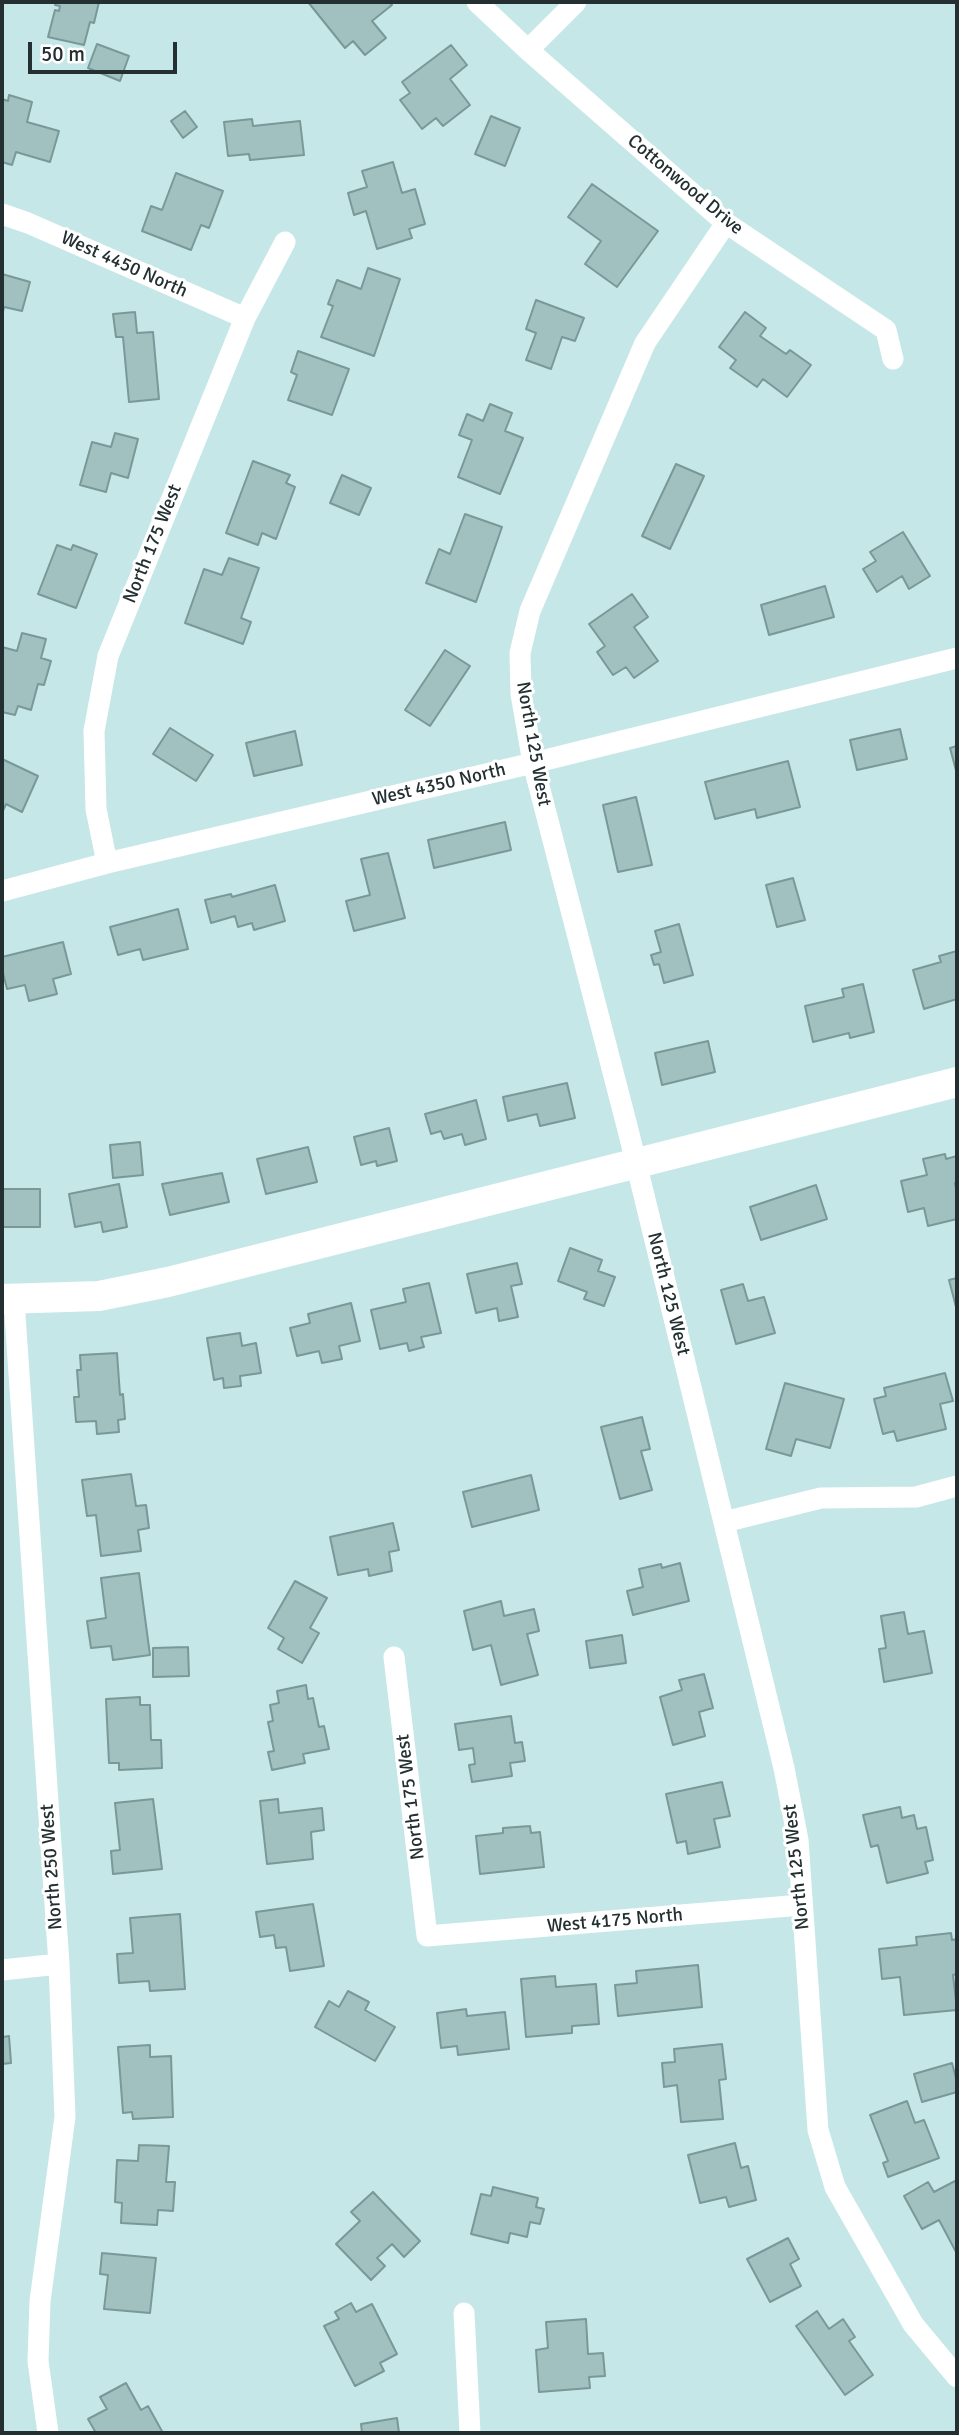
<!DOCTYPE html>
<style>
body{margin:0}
#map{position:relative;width:959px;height:2435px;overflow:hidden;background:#c6e7e7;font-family:Signika,sans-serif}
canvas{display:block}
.frame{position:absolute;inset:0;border:4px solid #232f30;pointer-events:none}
.scale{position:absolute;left:28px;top:42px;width:149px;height:32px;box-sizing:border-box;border:4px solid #232f30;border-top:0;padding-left:9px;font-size:21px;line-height:24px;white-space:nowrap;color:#232f30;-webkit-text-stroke:5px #fff;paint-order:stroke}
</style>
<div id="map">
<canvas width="959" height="2435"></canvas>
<div class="frame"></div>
<div class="scale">50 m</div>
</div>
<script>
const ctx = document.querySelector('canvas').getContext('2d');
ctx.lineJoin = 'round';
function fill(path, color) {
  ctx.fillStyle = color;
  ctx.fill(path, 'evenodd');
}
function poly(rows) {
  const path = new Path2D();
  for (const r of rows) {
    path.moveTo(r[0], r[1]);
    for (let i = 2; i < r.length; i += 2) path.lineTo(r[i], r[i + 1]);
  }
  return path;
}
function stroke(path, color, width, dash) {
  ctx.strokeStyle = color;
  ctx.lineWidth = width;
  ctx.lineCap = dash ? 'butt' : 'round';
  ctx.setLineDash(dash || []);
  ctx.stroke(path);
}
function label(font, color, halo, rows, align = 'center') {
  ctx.font = font + ' Signika,sans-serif';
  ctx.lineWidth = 6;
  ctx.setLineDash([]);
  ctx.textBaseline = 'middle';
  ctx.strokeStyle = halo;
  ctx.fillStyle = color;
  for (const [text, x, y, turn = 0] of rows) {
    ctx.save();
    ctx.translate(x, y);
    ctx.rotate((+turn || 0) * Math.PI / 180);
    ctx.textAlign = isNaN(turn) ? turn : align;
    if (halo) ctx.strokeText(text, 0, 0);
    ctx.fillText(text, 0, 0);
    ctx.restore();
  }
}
const building = poly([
 [56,2,99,2,94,23,90,22,84,45,48,37,55,10,59,11,60,6,55,5,56,2],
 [308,2,389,2,392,5,372,21,386,38,365,55,353,41,345,48,308,2],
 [97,44,129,56,120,81,88,68,97,44],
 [451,45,467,65,450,79,470,105,443,126,436,118,422,129,400,100,410,93,402,82,451,45],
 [9,95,32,102,27,122,59,131,50,162,16,152,12,165,2,162,2,99,8,101,9,95],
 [185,111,197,127,183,138,171,121,185,111],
 [491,116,520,128,505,166,475,154,491,116],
 [252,119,253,126,300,121,304,155,250,160,249,154,228,156,224,122,252,119],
 [393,162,402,193,415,189,425,224,409,229,412,238,377,249,366,211,354,215,348,193,367,187,362,171,393,162],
 [176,173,223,191,209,228,201,225,191,250,142,231,151,206,162,210,176,173],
 [592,184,658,231,617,287,585,264,601,241,568,217,592,184],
 [368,268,400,279,374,356,321,337,333,306,328,304,337,280,361,289,368,268],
 [2,274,30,282,22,311,4,307,2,316,2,274],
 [536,300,584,318,575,341,562,337,551,369,526,360,536,333,526,329,536,300],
 [135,312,137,333,153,332,159,399,129,402,123,337,116,337,113,314,135,312],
 [745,312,766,328,760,336,786,354,790,350,811,365,787,397,763,379,757,387,730,368,736,360,719,347,745,312],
 [298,351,349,369,332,415,288,400,297,375,291,372,298,351],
 [490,404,512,413,505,431,523,438,500,494,458,477,472,440,459,435,467,414,483,421,490,404],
 [115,433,138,439,128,478,111,473,106,492,80,485,92,442,111,447,115,433],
 [253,461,290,475,286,483,295,487,276,539,262,533,258,545,226,533,253,461],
 [676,464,704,476,670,549,642,536,676,464],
 [342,475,371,488,359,515,330,503,342,475],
 [465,514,502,527,476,602,426,583,439,549,450,554,465,514],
 [903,532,930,576,909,589,902,576,877,592,863,569,876,561,870,552,903,532],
 [57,545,71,550,73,545,97,554,76,608,38,594,57,545],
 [229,558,259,568,241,618,251,622,243,644,185,623,204,569,222,575,229,558],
 [825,586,834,617,769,635,761,605,825,586],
 [632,594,648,617,634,627,658,661,634,678,626,667,613,675,597,652,605,646,589,624,632,594],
 [22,633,46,639,41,658,51,661,44,685,38,684,31,710,18,706,15,715,2,712,2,647,17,651,22,633],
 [445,650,470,666,430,726,405,710,445,650],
 [170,728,213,755,196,781,153,754,170,728],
 [900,729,907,759,857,770,850,740,900,729],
 [295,731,302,765,254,776,246,743,295,731],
 [957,746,957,774,950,748,957,746],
 [2,759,38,776,22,812,6,804,2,813,2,759],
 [788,761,800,807,757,818,755,809,715,819,705,782,788,761],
 [636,797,652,865,618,872,603,805,636,797],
 [505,822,511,850,434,868,428,840,505,822],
 [388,853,405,918,354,931,346,901,370,895,361,859,388,853],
 [793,878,805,920,777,927,766,885,793,878],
 [275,885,285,921,254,930,252,923,238,927,235,916,211,923,205,900,231,894,232,897,275,885],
 [178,909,188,949,143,960,140,949,118,955,110,927,178,909],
 [679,924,693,975,664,983,659,964,654,965,651,955,661,952,655,931,679,924],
 [63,942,71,974,53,979,57,994,29,1001,25,985,7,989,2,969,2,957,63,942],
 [957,951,957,999,924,1009,913,970,941,962,939,956,957,951],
 [863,984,874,1032,850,1038,849,1033,813,1042,805,1006,844,997,842,989,863,984],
 [708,1041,715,1072,662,1085,655,1053,708,1041],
 [567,1083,575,1118,540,1126,537,1114,508,1121,503,1097,567,1083],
 [476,1100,486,1139,465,1145,462,1134,444,1139,441,1131,431,1134,425,1114,476,1100],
 [389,1128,397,1161,377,1166,376,1161,361,1165,354,1137,389,1128],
 [140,1142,143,1175,113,1178,110,1145,140,1142],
 [308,1147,317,1182,266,1194,257,1159,308,1147],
 [945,1154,946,1159,957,1156,957,1182,955,1183,957,1194,957,1219,928,1226,924,1208,908,1212,901,1181,927,1175,923,1159,945,1154],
 [222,1173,229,1202,170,1215,162,1184,222,1173],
 [119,1184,127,1227,103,1232,101,1222,75,1227,69,1194,119,1184],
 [816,1185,827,1219,761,1240,750,1207,816,1185],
 [2,1189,40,1189,40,1227,2,1227,2,1189],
 [570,1248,602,1260,598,1271,615,1277,604,1306,584,1299,587,1292,558,1281,570,1248],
 [517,1263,522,1284,511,1286,518,1317,499,1321,497,1308,476,1313,467,1274,517,1263],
 [957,1278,957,1307,956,1307,949,1280,957,1278],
 [429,1283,441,1333,421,1337,424,1347,409,1351,407,1343,380,1349,371,1310,406,1302,403,1289,429,1283],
 [743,1284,748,1301,764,1297,775,1333,736,1344,721,1290,743,1284],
 [351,1303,360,1341,339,1346,342,1359,322,1363,319,1351,297,1356,290,1328,310,1323,308,1314,351,1303],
 [240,1333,242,1346,256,1343,261,1373,240,1376,241,1386,224,1388,223,1378,214,1380,207,1338,240,1333],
 [117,1353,120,1395,123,1394,125,1419,118,1420,119,1432,97,1434,96,1421,76,1422,74,1397,79,1397,77,1370,81,1370,80,1355,117,1353],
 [945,1373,953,1401,940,1404,946,1429,897,1441,894,1431,883,1434,874,1399,886,1396,884,1388,945,1373],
 [785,1383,844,1399,830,1448,796,1439,791,1456,766,1449,785,1383],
 [642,1417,650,1449,641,1451,652,1490,620,1499,601,1427,642,1417],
 [131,1474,136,1506,146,1505,149,1528,138,1530,141,1551,101,1556,96,1515,87,1516,82,1480,131,1474],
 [531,1475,539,1510,472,1527,463,1492,531,1475],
 [393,1523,399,1550,389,1552,392,1571,369,1576,368,1569,338,1575,330,1537,393,1523],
 [680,1563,689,1601,633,1615,627,1591,643,1587,639,1569,661,1564,662,1568,680,1563],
 [139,1573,150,1655,113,1660,111,1646,91,1648,87,1621,106,1618,101,1578,139,1573],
 [295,1581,327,1598,310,1628,319,1633,302,1663,278,1649,284,1638,268,1628,295,1581],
 [501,1601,504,1616,534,1609,539,1631,527,1634,538,1675,501,1685,491,1645,473,1650,464,1611,501,1601],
 [904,1612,908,1634,924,1631,932,1673,884,1682,879,1649,886,1648,881,1616,904,1612],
 [622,1635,626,1663,590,1668,586,1641,622,1635],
 [188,1647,189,1676,153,1677,153,1648,188,1647],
 [704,1674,713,1708,699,1712,705,1736,673,1745,660,1697,682,1690,679,1680,704,1674],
 [306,1685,308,1699,313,1698,319,1727,324,1726,329,1749,303,1754,305,1763,272,1770,268,1752,274,1751,268,1722,273,1721,270,1705,279,1703,277,1691,306,1685],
 [140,1697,140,1705,150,1705,151,1740,161,1740,162,1768,119,1770,119,1763,109,1763,106,1699,140,1697],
 [511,1716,515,1743,522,1742,525,1761,510,1763,512,1776,472,1782,469,1765,475,1764,473,1748,459,1750,455,1724,511,1716],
 [722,1782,730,1816,714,1819,720,1847,688,1854,686,1841,677,1843,666,1794,722,1782],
 [153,1799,162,1869,113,1874,111,1851,120,1850,115,1803,153,1799],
 [278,1799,279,1813,322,1808,324,1830,311,1832,313,1859,267,1864,260,1801,278,1799],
 [900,1807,902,1818,914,1815,917,1829,926,1827,933,1860,925,1862,928,1873,887,1883,878,1845,871,1847,863,1815,900,1807],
 [530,1826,531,1833,540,1832,544,1867,480,1874,476,1836,503,1833,503,1828,530,1826],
 [313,1904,324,1966,290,1971,286,1947,276,1948,274,1935,260,1937,256,1912,313,1904],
 [180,1914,185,1989,150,1991,149,1981,119,1983,117,1954,133,1953,130,1918,180,1914],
 [951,1933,952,1940,957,1939,957,1974,953,1975,957,2010,904,2015,900,1977,882,1979,879,1949,917,1945,916,1937,951,1933],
 [698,1965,702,2007,618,2016,615,1985,637,1983,636,1971,698,1965],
 [555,1976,556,1987,596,1984,599,2024,572,2026,572,2033,526,2037,521,1979,555,1976],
 [348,1991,369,2002,365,2010,395,2027,375,2061,315,2027,329,2001,339,2007,348,1991],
 [466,2009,467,2016,505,2012,509,2049,458,2055,457,2046,441,2048,437,2013,466,2009],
 [2,2024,3,2037,9,2036,11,2063,2,2064,2,2024],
 [722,2044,726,2079,719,2080,723,2119,681,2122,677,2085,664,2087,662,2063,675,2062,674,2049,722,2044],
 [150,2045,150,2057,171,2056,173,2117,133,2119,132,2112,123,2113,118,2047,150,2045],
 [952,2063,957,2082,957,2092,922,2102,914,2074,952,2063],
 [907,2101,915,2123,924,2120,939,2158,888,2177,883,2163,888,2161,870,2115,907,2101],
 [735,2143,741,2168,748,2166,756,2200,729,2207,726,2197,700,2203,688,2155,735,2143],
 [139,2145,169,2146,166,2182,175,2182,173,2211,158,2210,157,2225,121,2223,122,2203,115,2202,117,2160,138,2161,139,2145],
 [957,2180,957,2252,956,2252,939,2220,922,2229,904,2196,928,2182,934,2192,957,2180],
 [493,2187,538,2198,536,2207,544,2209,540,2224,530,2222,527,2237,510,2233,508,2243,471,2234,481,2194,491,2196,493,2187],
 [373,2192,420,2241,404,2257,392,2244,377,2258,385,2266,371,2280,336,2244,360,2221,351,2212,373,2192],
 [788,2238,799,2259,790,2264,801,2286,770,2302,747,2259,788,2238],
 [102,2253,156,2258,150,2313,104,2309,108,2275,100,2274,102,2253],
 [351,2303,356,2312,372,2304,397,2354,380,2363,384,2371,355,2386,324,2326,339,2319,335,2312,351,2303],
 [817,2311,829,2329,843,2319,855,2337,849,2341,873,2375,845,2395,796,2326,817,2311],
 [586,2319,588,2354,603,2353,605,2376,589,2377,590,2388,539,2392,536,2350,548,2348,546,2322,586,2319],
 [126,2383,141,2410,148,2406,163,2433,96,2433,88,2419,107,2409,100,2397,126,2383],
 [397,2418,399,2433,362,2433,361,2424,397,2418]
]);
fill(building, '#a1c1c1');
stroke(building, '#799898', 2);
stroke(poly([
 [477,2,528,50,726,223,886,330,893,359],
 [528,50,576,2],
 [2,214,28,223,245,318],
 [726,223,645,343,530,611,520,653,521,694,533,763,628,1130,784,1768,798,1840,818,2130,835,2187,913,2324,957,2377],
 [107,863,96,809,94,731,108,656,245,318,285,242],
 [2,891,107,863,533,763,957,658],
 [14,1300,59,1964,65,2117,40,2301,38,2361,48,2433],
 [724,1522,821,1498,916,1497,957,1486],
 [394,1657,427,1936,802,1905],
 [2,1970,59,1964],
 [464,2313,470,2433]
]), '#fff', 21);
stroke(poly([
 [2,1299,99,1296,168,1282,957,1082]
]), '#fff', 30);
label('19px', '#232f30', '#fff', [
 ["Cottonwood Drive",685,185,40],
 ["West 4450 North",124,265,24],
 ["North 175 West",153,544,-68],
 ["North 125 West",533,744,80],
 ["West 4350 North",439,785,-13],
 ["North 125 West",668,1294,76],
 ["North 175 West",411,1797,-97],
 ["North 250 West",52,1867,-94],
 ["North 125 West",797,1867,-96],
 ["West 4175 North",615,1921,-5]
]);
</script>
